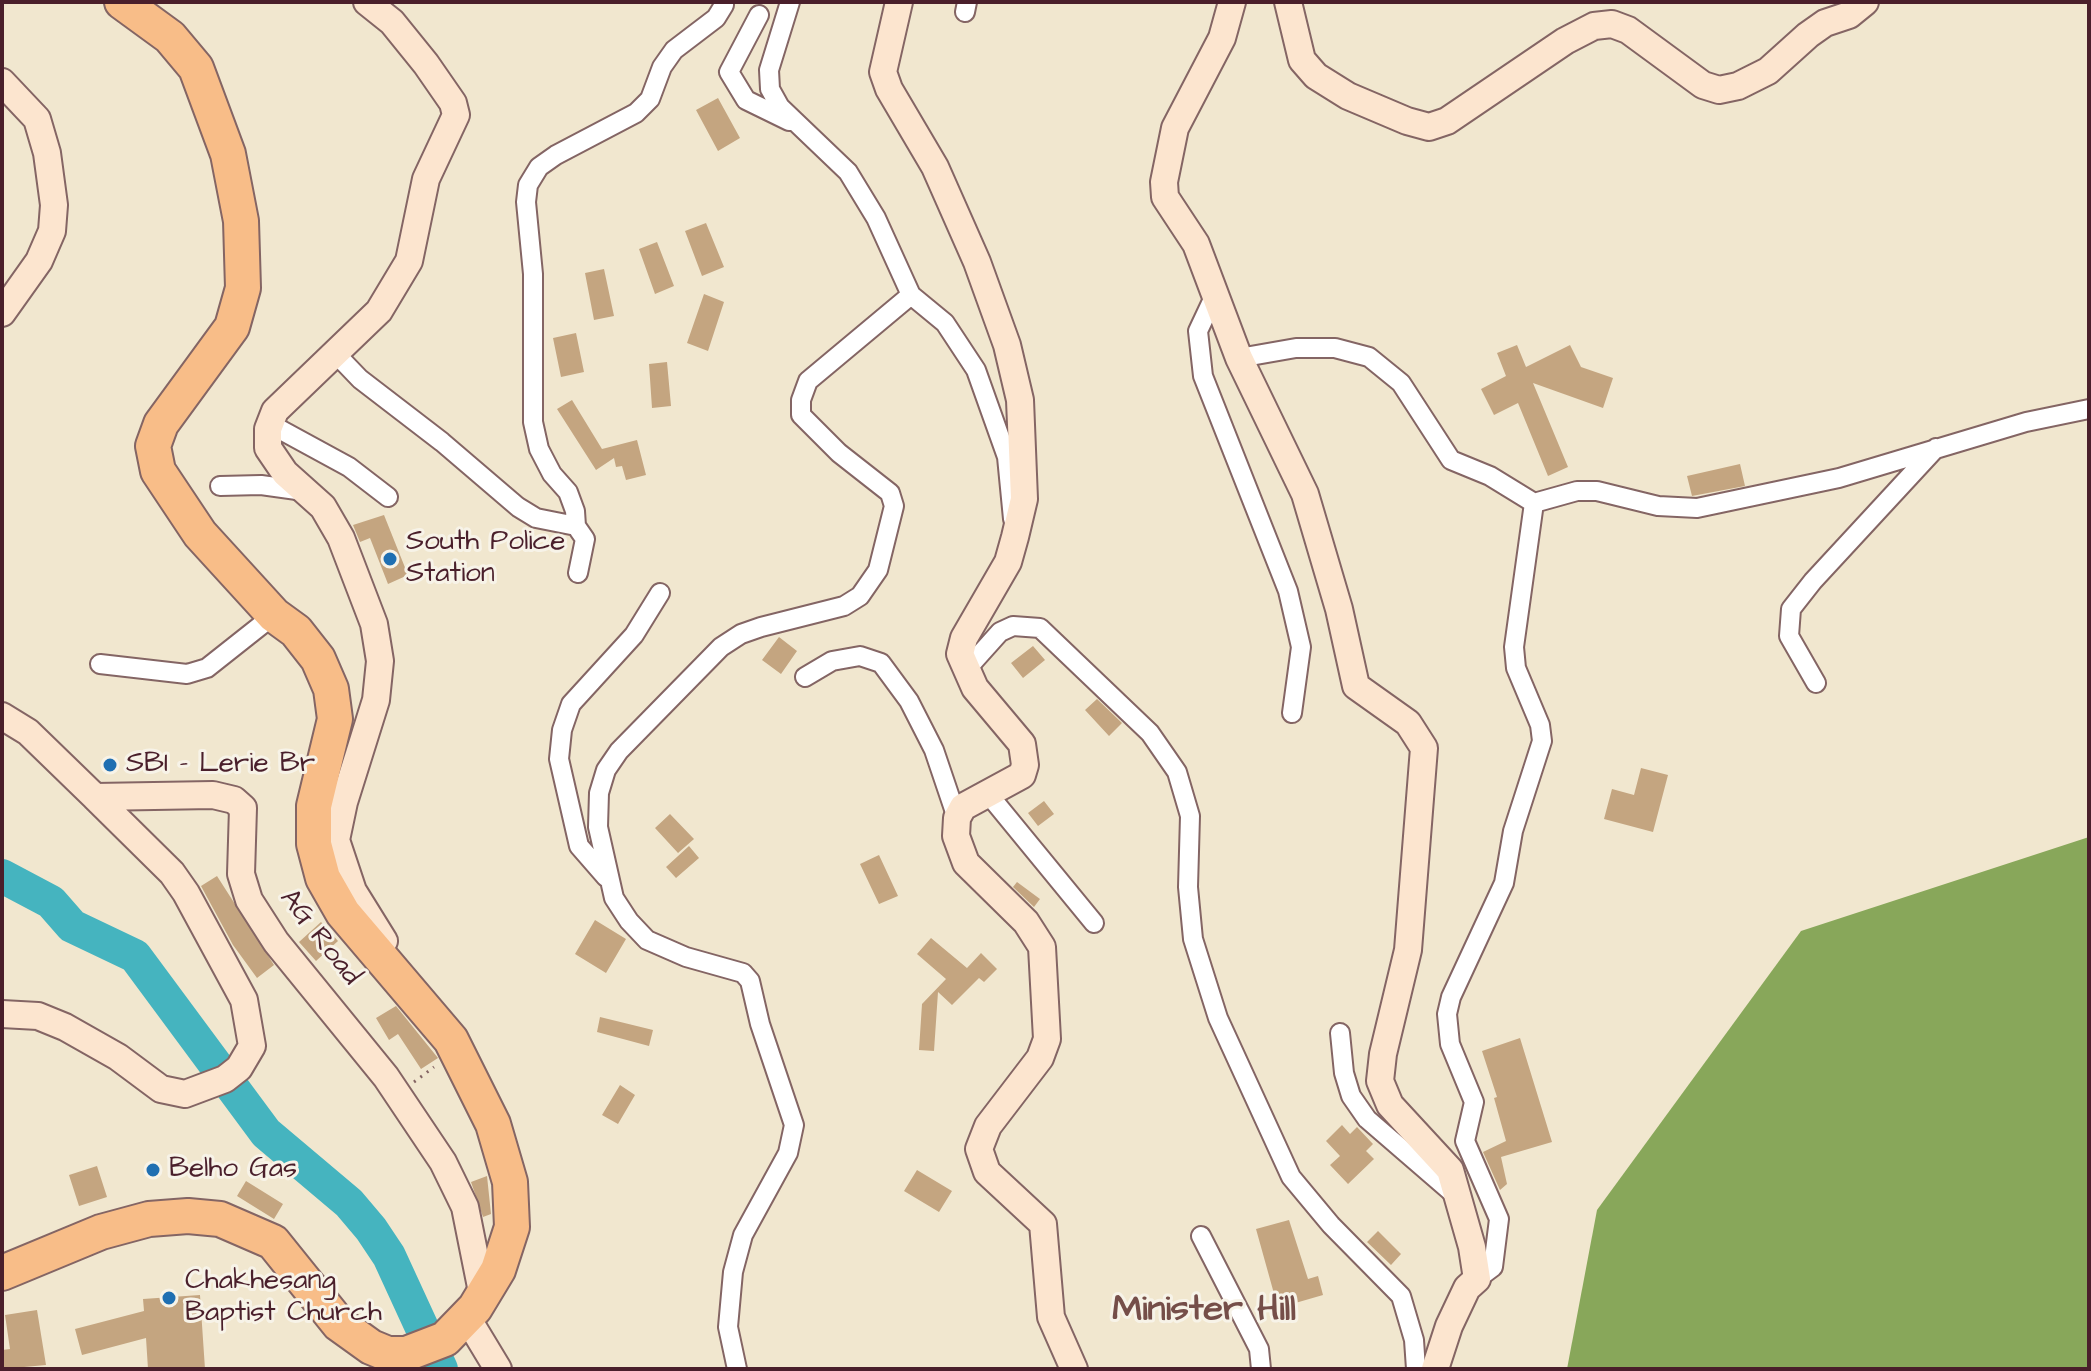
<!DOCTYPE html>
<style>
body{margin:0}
#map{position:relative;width:2091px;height:1371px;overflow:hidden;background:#f1e7cf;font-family:"Architects Daughter",sans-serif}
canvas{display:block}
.frame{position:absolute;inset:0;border:4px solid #4a1f2b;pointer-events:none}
</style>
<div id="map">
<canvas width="2091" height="1371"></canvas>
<div class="frame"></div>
</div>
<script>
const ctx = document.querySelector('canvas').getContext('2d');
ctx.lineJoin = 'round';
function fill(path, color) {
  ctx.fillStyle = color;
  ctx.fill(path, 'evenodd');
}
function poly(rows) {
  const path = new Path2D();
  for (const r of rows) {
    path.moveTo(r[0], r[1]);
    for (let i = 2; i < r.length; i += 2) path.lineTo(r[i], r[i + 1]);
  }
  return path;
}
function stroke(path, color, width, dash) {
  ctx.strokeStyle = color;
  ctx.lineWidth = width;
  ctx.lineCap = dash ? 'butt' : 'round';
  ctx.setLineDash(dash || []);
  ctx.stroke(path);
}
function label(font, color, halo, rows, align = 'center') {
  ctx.font = font + ' "Architects Daughter",sans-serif';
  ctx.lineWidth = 6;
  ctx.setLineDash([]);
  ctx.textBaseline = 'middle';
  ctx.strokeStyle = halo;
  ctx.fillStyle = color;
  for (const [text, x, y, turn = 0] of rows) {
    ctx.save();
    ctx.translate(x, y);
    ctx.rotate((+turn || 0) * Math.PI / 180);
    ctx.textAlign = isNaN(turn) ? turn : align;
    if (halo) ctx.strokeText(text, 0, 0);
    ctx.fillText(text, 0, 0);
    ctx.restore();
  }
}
fill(poly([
 [2089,837,2089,1369,1567,1369,1597,1210,1801,931]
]), '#88a75a');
stroke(poly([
 [2,876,51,902,72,926,135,956,266,1133,349,1203,371,1229,389,1256,441,1369]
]), '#45b4bf', 34);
fill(poly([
 [718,98,740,138,718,151,696,110],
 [706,223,724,267,702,276,685,231],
 [657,242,674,286,655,294,639,249],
 [604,269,614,316,594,320,585,273],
 [704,294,724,302,708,351,687,343],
 [576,333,584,372,561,377,553,338],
 [1517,345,1526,367,1570,345,1581,367,1613,378,1603,408,1533,383,1568,467,1548,476,1518,403,1494,415,1481,389,1506,376,1497,353],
 [667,362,671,406,652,408,649,364],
 [572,400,602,449,637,440,646,475,626,480,622,466,616,467,614,458,596,470,557,409],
 [1740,464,1745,486,1692,496,1687,476],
 [384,515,408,575,388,584,370,538,360,542,353,525],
 [779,637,797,651,781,674,762,660],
 [1033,646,1045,660,1023,678,1011,663],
 [1097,699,1122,723,1109,736,1085,710],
 [1641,768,1668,775,1653,832,1604,819,1612,789,1634,795],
 [1044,801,1054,814,1038,826,1028,813],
 [670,814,694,839,678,853,655,828],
 [689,846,699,858,676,878,666,867],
 [879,855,898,896,879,904,860,864],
 [217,876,274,965,257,978,233,945,201,886],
 [1017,882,1040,899,1034,907,1013,887],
 [595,920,626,939,606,973,575,954],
 [321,922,338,941,316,961,299,942],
 [931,938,967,968,981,953,997,969,984,982,979,978,952,1005,938,992,934,1051,919,1050,922,1004,946,979,917,954],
 [396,1006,438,1058,421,1069,398,1034,389,1040,376,1018],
 [600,1017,653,1030,649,1046,597,1032],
 [1520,1038,1552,1142,1501,1157,1507,1184,1500,1190,1483,1152,1506,1141,1494,1098,1497,1097,1482,1051],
 [620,1085,635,1095,618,1124,602,1115],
 [1342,1125,1350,1134,1357,1127,1373,1144,1366,1151,1374,1159,1348,1184,1330,1165,1340,1156,1326,1141],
 [97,1166,107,1197,79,1206,69,1175],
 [917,1170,952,1191,939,1212,904,1191],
 [487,1176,491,1214,483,1217,471,1182],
 [246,1181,283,1204,274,1219,237,1196],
 [1289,1220,1308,1279,1318,1276,1323,1295,1278,1308,1256,1229],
 [1378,1231,1401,1254,1391,1265,1367,1242],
 [200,1295,205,1369,148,1369,146,1338,82,1355,75,1329,144,1311,143,1299],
 [37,1310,46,1365,2,1369,2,1350,10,1349,5,1315]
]), '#c4a580');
const street = poly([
 [790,2,769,70,770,89,780,107,848,172,876,218,911,295],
 [965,12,967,2],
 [759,15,729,72,746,100,789,121],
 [1214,297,1198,331,1203,376,1288,591,1301,647,1292,713],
 [336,354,360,379,442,442,518,507,536,518,576,526,585,539,578,573],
 [1239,358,1296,348,1335,348,1369,357,1401,383,1451,460,1490,476,1534,503],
 [270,424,349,467,388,497],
 [220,486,261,485,304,491],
 [576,526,575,511,568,492,552,474,539,449,533,422,533,274,526,202,528,185,539,167,556,155,636,113,650,99,662,67,674,50,716,18,724,5],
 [100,664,187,674,207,668,274,615],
 [965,671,1000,632,1013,626,1040,628,1150,733,1177,772,1190,816,1188,887,1193,939,1218,1018,1291,1177,1331,1225,1401,1296,1414,1340,1416,1369],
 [805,677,832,661,860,656,881,663,909,701,934,750,957,818],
 [1816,683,1789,636,1791,609,1813,581,1936,448],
 [989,795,1094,923],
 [606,877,579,846,559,759,562,730,571,704,634,635,660,593],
 [1340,1033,1344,1073,1351,1096,1367,1119,1455,1195],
 [1201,1236,1259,1349,1261,1369],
 [1477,1279,1493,1267,1499,1219,1465,1141,1474,1102,1450,1044,1447,1014,1451,997,1504,883,1513,831,1542,741,1540,725,1516,668,1514,647,1534,503,1577,491,1597,491,1658,506,1697,508,1839,478,2026,422,2089,409],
 [737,1369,728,1327,733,1272,743,1235,788,1153,794,1125,760,1024,750,981,743,973,686,957,647,940,629,921,614,898,598,827,599,793,606,770,619,751,721,647,741,634,761,627,844,606,860,596,878,570,894,506,890,493,839,453,801,415,801,400,808,381,911,295,945,323,976,370,1007,457,1013,519]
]);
const secondary = poly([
 [367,2,392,22,426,64,453,103,456,115,426,179,409,261,379,311,275,411,268,429,268,448,285,473,323,507,341,538,374,624,380,661,376,700,344,802,336,840,353,891,384,941],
 [899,2,883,72,889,89,935,167,977,262,1007,345,1020,400,1024,499,1015,537,1008,562,964,638,960,654,975,688,1022,744,1025,765,1022,775,963,807,957,818,956,836,966,863,1026,922,1042,947,1047,1039,1040,1058,988,1126,979,1149,987,1172,1043,1224,1051,1317,1074,1369],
 [1232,2,1222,38,1175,128,1164,182,1165,197,1196,244,1239,358,1305,494,1339,609,1356,686,1408,723,1424,748,1408,950,1383,1054,1380,1081,1390,1105,1450,1170,1472,1247,1477,1279,1467,1288,1449,1326,1435,1369],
 [1288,2,1302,60,1316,76,1348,96,1407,121,1429,127,1447,121,1565,41,1594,26,1612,24,1628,30,1703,85,1719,90,1738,86,1768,71,1808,35,1825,23,1849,15,1865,2],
 [2,82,37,119,47,153,54,205,52,231,39,261,2,313],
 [2,716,28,732,95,797,213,795,234,800,243,808,241,874,249,900,276,942,386,1077,443,1162,465,1207,483,1297],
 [2,1014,38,1016,65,1027,118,1057,161,1089,185,1094,225,1079,239,1068,252,1046,244,1000,186,893,172,873,95,797],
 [466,1316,498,1369]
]);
const highway = poly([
 [2,1273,101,1232,149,1219,188,1216,220,1219,273,1242,339,1324,371,1347,388,1354,406,1354,445,1339,475,1308,498,1270,512,1227,510,1182,493,1124,451,1040,343,913,323,878,314,844,314,806,335,719,331,689,318,659,296,631,274,615,200,534,158,471,153,446,161,424,232,327,243,288,241,221,228,154,196,68,170,37,122,2]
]);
stroke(street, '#846564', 22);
stroke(secondary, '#846564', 30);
stroke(highway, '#846564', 38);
stroke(poly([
 [414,1082,434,1067]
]), '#846564', 3, [2, 6]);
stroke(street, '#fff', 18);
stroke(secondary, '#fce5cf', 26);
stroke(highway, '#f8bd88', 34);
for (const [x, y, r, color] of [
 [390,559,8,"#1f6fb2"],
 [110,765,8,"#1f6fb2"],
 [153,1170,8,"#1f6fb2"],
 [169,1298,8,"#1f6fb2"]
]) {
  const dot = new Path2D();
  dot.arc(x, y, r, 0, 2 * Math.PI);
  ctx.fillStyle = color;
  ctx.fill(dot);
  stroke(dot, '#f7f3e8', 3);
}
label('28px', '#4a1f2b', '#f7f3e8', [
 ["South Police",406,543],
 ["Station",406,575],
 ["SBI - Lerie Br",126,765],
 ["Belho Gas",169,1170],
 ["Chakhesang",185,1282],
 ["Baptist Church",185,1314]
], 'left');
label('28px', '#4a1f2b', '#f7f3e8', [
 ["AG Road",319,938,52]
]);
label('bold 36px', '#754e49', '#f7f3e8', [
 ["Minister Hill",1204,1311]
]);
</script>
